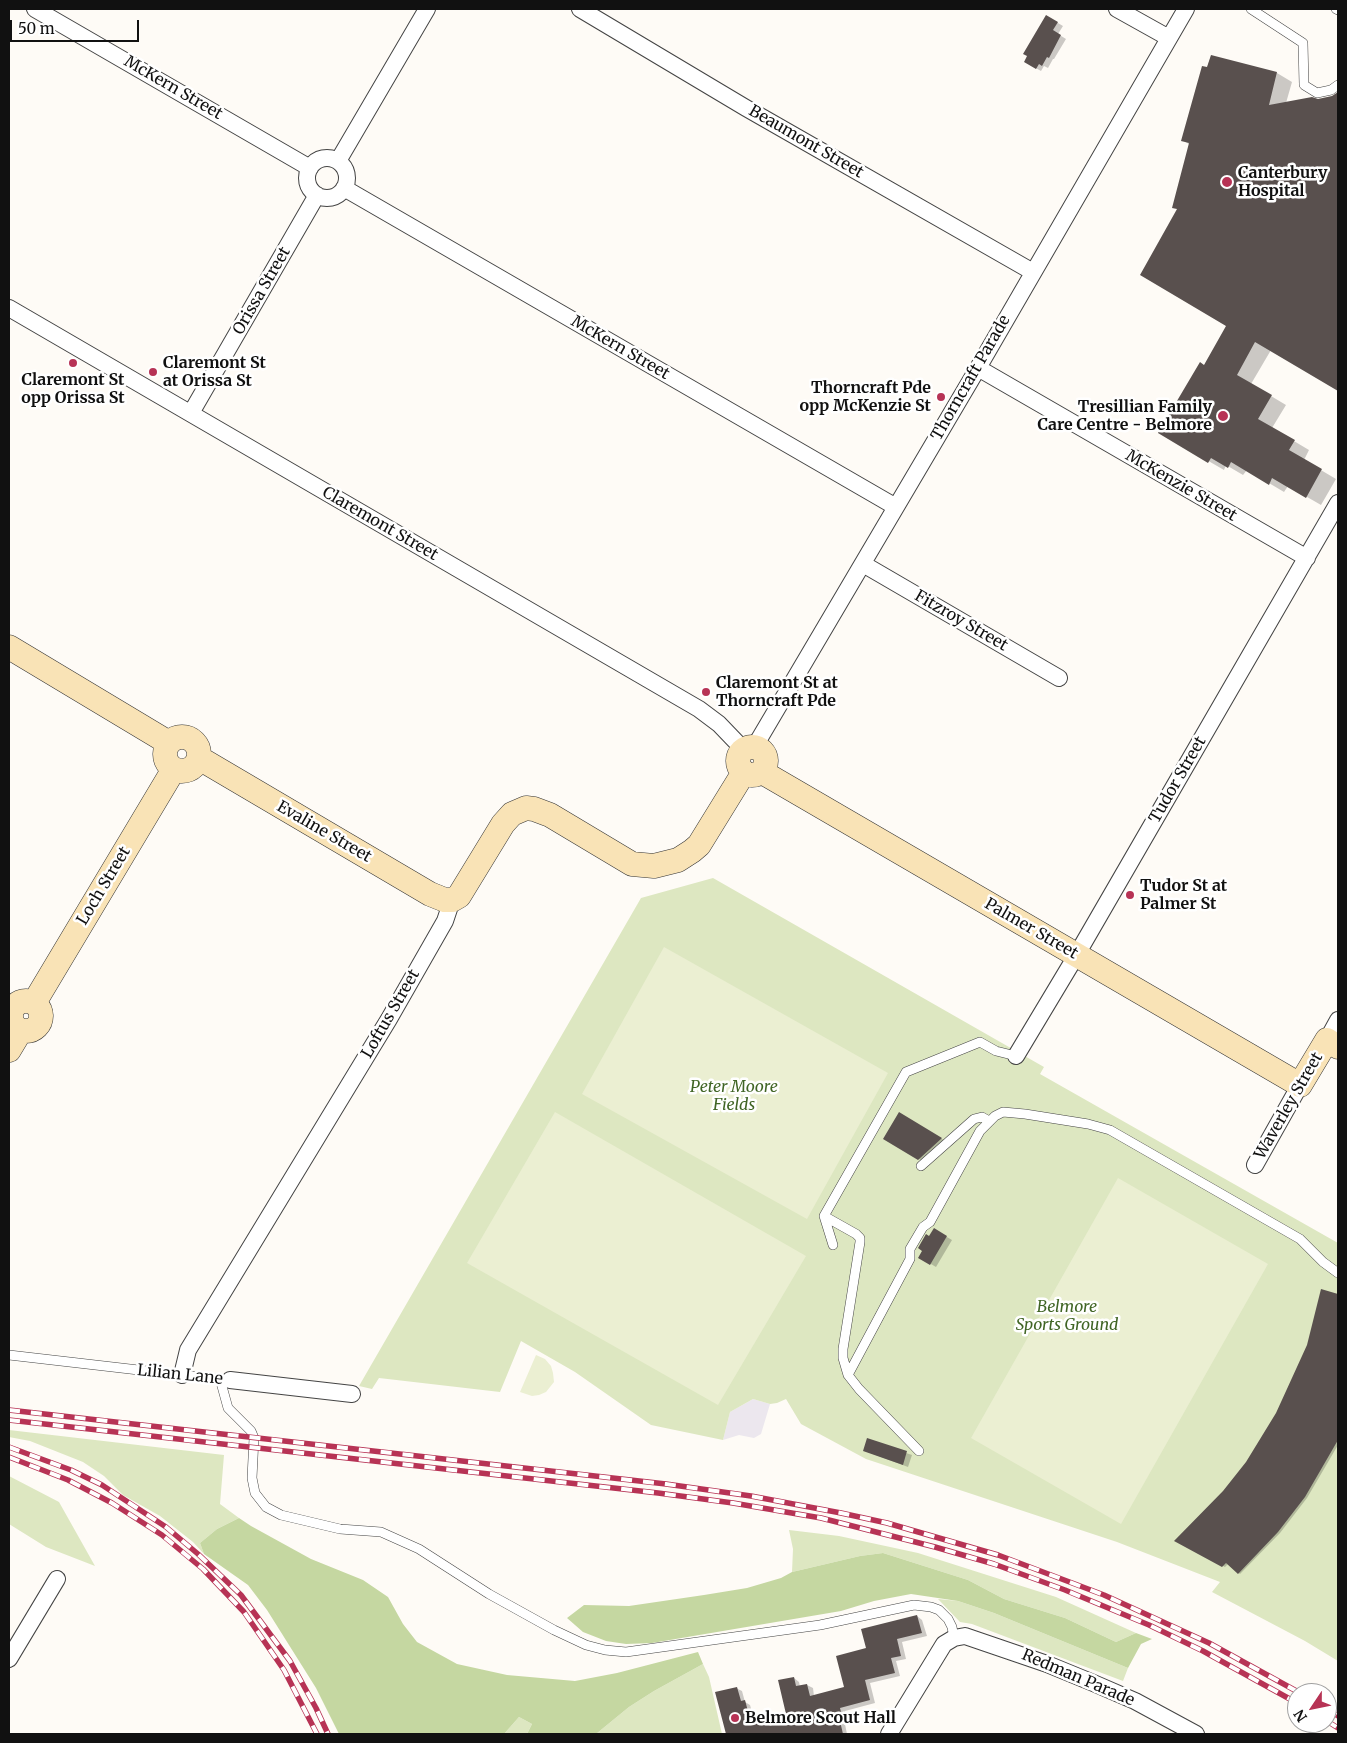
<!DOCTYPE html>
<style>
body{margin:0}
#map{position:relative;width:1347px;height:1743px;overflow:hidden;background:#fefbf6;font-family:Merriweather,serif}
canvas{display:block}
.frame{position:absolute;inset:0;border:10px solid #111;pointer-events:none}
.north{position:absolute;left:1287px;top:1683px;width:50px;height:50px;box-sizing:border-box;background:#fff;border:1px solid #a0a0a0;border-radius:50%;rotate:236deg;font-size:14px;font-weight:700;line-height:20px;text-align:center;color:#111}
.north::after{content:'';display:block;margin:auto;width:18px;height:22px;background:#b73355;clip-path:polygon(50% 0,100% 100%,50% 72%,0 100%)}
.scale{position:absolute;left:10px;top:20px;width:129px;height:22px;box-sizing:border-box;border:2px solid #111;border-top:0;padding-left:6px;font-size:15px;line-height:18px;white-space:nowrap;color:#111;-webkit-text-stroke:4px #fff;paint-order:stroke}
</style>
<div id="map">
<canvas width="1347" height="1743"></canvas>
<div class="frame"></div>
<div class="north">N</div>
<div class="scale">50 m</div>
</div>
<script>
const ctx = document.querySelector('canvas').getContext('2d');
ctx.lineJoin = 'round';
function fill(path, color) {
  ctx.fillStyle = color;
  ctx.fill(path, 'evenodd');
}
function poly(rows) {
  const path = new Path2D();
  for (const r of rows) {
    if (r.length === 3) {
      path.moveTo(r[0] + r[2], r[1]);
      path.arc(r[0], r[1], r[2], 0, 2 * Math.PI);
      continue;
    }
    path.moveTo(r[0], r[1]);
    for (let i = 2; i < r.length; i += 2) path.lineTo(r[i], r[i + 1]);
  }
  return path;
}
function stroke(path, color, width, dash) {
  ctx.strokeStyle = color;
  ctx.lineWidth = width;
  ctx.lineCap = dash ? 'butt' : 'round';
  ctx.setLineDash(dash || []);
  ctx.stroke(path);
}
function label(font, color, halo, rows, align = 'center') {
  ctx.font = font + ' Merriweather,serif';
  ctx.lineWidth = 5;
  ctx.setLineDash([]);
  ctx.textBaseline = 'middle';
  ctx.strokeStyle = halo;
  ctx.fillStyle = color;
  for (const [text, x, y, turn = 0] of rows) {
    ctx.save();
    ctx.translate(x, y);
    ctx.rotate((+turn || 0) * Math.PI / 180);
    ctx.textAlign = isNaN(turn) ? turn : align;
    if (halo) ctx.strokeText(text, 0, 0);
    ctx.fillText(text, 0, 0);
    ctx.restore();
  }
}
fill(poly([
 [753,1399,770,1404,761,1434,754,1438,739,1435,723,1440,730,1412]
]), '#ece7ee');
fill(poly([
 [713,878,1044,1067,1040,1074,1338,1243,1338,1661,1305,1641,1212,1592,1220,1582,1117,1542,866,1459,801,1424,786,1399,777,1403,770,1404,753,1399,730,1412,723,1440,651,1425,575,1372,521,1341,500,1392,379,1378,372,1389,359,1386,641,898],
 [9,1430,224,1455,220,1504,239,1518,217,1529,200,1543,204,1554,193,1542,160,1516,123,1495,104,1476,83,1462,30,1441,9,1437],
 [9,1476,59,1502,95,1566,46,1547,9,1524],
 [789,1530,839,1536,918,1553,1056,1597,1136,1633,1116,1642,1065,1618,1004,1599,968,1580,883,1553,860,1556,792,1572,793,1549],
 [938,1599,958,1601,994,1613,1128,1668,1123,1681,972,1624,960,1622],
 [703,1664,709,1677,722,1734,596,1734,629,1707,654,1691],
 [519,1717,532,1724,527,1734,504,1734]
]), '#dde7c1');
fill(poly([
 [239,1518,251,1526,311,1559,363,1580,388,1597,403,1624,417,1642,457,1664,507,1675,575,1681,617,1673,698,1652,703,1664,654,1691,629,1707,596,1734,527,1734,532,1724,519,1717,504,1734,339,1734,316,1688,267,1610,248,1585,204,1554,200,1543,217,1529],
 [883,1553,968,1580,1004,1599,1065,1618,1116,1642,1136,1633,1152,1639,1141,1644,1128,1668,994,1613,958,1601,911,1594,874,1601,841,1611,652,1643,626,1644,606,1641,583,1632,567,1618,584,1605,629,1606,704,1595,747,1588,781,1578,792,1572,860,1556]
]), '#c5d7a1');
fill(poly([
 [664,947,888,1073,807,1219,582,1094],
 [555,1112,806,1256,718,1405,467,1263],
 [1118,1178,1268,1264,1121,1524,971,1438],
 [536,1355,545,1359,551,1366,553,1373,554,1382,546,1392,539,1395,532,1396,520,1392]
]), '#ebefd2');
fill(poly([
 [1046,16,1063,26,1058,34,1066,39,1054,59,1053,59,1048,68,1044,66,1041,71,1025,62],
 [1211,56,1277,73,1292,82,1286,103,1318,100,1333,97,1338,94,1338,389,1271,350,1251,384,1286,405,1272,428,1309,450,1304,460,1336,479,1321,505,1288,486,1284,492,1247,470,1243,475,1226,465,1224,470,1160,433,1204,366,1228,325,1178,210,1190,145,1183,140],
 [899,1114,949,1143,927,1164,885,1138],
 [935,1230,952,1240,936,1267,919,1257],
 [1322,1291,1338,1295,1338,1445,1307,1498,1280,1533,1240,1574,1229,1563,1225,1567,1176,1541,1224,1491,1247,1462,1277,1413,1308,1346],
 [865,1451,906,1453,912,1455,908,1467],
 [917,1616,922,1620,927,1636,902,1642,906,1659,896,1661,900,1676,870,1683,875,1703,845,1711,848,1723,845,1724,847,1734,727,1734,717,1693,736,1688,742,1691,745,1702,750,1705,755,1723,788,1715,794,1678,799,1682,800,1687,807,1685,813,1688,814,1696,846,1688,868,1649]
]), '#0003');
fill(poly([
 [1046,15,1058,22,1053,30,1061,35,1049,58,1047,57,1042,66,1039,64,1036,69,1024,62,1027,56,1023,54],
 [1211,55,1277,72,1269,105,1312,97,1318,99,1332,96,1338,92,1338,391,1255,342,1237,375,1272,395,1258,419,1295,440,1289,450,1322,469,1306,498,1272,478,1269,485,1231,462,1228,468,1211,458,1208,463,1158,433,1200,362,1204,365,1226,326,1140,275,1177,209,1172,208,1189,143,1181,141,1202,66,1207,67],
 [899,1112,942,1138,918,1160,883,1139],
 [934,1228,947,1236,930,1265,918,1258,922,1251,918,1248,926,1234,929,1236],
 [1321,1289,1338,1294,1338,1440,1305,1497,1278,1532,1238,1574,1226,1563,1222,1567,1174,1541,1223,1491,1246,1462,1276,1413,1307,1345],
 [867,1438,907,1451,903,1465,863,1451],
 [917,1615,922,1633,897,1639,901,1656,891,1658,895,1673,865,1680,870,1700,840,1708,843,1720,840,1721,843,1734,726,1734,715,1692,737,1687,741,1701,745,1700,751,1723,786,1714,778,1680,794,1677,796,1686,807,1684,810,1696,844,1687,836,1656,866,1648,861,1629]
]), '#59504e');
const lane = poly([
 [1251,9,1303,43,1304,85,1317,93,1331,90,1338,85],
 [1336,9,1338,10],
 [921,1166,974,1119,982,1117,989,1121],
 [824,1216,856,1234,860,1238,860,1242,843,1349,843,1358,848,1375,859,1389,919,1451],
 [833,1245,824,1216,906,1072,980,1042,996,1051,1016,1056],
 [9,1355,225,1380],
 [848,1375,910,1259,910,1249,923,1227,930,1222,980,1131,995,1116,1003,1112,1025,1114,1088,1124,1110,1130,1300,1239,1323,1262,1338,1273],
 [220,1379,228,1408,251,1431,254,1438,252,1478,255,1493,266,1507,281,1515,340,1529,381,1532,419,1549,489,1594,554,1630,586,1645,605,1650,626,1652,820,1625,914,1605,931,1607,939,1610,948,1619,952,1627,954,1638]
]);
const street = poly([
 [35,9,310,168],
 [580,9,746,108,1033,272],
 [1117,9,1169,38],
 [327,178,20],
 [338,161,427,9],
 [344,188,896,507],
 [9,308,699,709,719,724,743,749],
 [978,368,1307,558],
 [191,413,317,195],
 [863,564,1059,678],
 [755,746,978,368,1186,9],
 [9,1007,12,1009],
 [1327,1040,1338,1020],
 [1016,1056,1076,956,1338,503],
 [1255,1165,1300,1085],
 [182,1375,188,1350,389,1019,445,921,452,900],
 [230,1380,352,1394],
 [9,1659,57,1579],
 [889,1734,944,1644,954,1638,965,1636,1047,1664,1091,1682,1135,1701,1196,1734]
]);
const secondary = poly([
 [9,647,169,743],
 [182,754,17],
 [752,761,14],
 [199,758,430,894,445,900,452,900,459,896,503,824,512,814,526,808,534,809,550,815,632,864,654,866,678,860,692,851,699,845,744,772],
 [762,772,1300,1085,1327,1040,1338,1047],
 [26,1016,15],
 [34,1003,174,769],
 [9,1050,21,1030]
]);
stroke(lane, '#444', 10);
stroke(street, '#444', 18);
stroke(secondary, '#333', 25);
stroke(lane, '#fff', 9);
stroke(street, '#fff', 16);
stroke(secondary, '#f9e3b6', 24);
const rail = poly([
 [9,1410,666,1484,751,1496,841,1513,887,1523,998,1555,1104,1595,1209,1643,1300,1693],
 [9,1420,658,1493,733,1503,821,1518,935,1547,994,1564,1065,1590,1149,1625,1203,1651,1297,1703],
 [9,1447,71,1470,102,1485,166,1527,198,1554,241,1595,290,1661,316,1708,328,1734],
 [9,1457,68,1480,112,1503,162,1535,203,1569,244,1612,284,1670,317,1734],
 [1327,1709,1338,1716],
 [1327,1721,1338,1728]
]);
stroke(rail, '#b73355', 5.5);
stroke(rail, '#fff', 4, [11]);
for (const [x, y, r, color] of [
 [1227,182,6,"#b73355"],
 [73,363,5,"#b73355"],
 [153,372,5,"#b73355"],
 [941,397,5,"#b73355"],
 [1223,416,6,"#b73355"],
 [706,692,5,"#b73355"],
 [1130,895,5,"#b73355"],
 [735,1718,5,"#b73355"]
]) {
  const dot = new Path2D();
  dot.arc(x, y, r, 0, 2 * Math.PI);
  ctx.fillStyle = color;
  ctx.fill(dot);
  stroke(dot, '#fff', 2);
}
label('16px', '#111', '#fff', [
 ["McKern Street",173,88,30],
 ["Beaumont Street",806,142,30],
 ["Orissa Street",262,291,-60],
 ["McKern Street",620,348,30],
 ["Thorncraft Parade",971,378,-60],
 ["McKenzie Street",1181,486,30],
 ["Claremont Street",380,524,30],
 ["Fitzroy Street",961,621,30],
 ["Tudor Street",1178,780,-60],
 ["Evaline Street",324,832,30],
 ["Loch Street",104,886,-59],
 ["Palmer Street",1031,929,30],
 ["Loftus Street",391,1014,-60],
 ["Waverley Street",1289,1106,-60],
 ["Lilian Lane",180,1375,6],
 ["Redman Parade",1078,1678,23]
]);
label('bold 16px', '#111', '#fff', [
 ["Canterbury",1238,173],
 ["Hospital",1238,191],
 ["Claremont St",163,363],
 ["at Orissa St",163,381],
 ["Claremont St",73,380,"center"],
 ["opp Orissa St",73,398,"center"],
 ["Thorncraft Pde",931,388,"right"],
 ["opp McKenzie St",931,406,"right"],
 ["Tresillian Family",1212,407,"right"],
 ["Care Centre - Belmore",1212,425,"right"],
 ["Claremont St at",716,683],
 ["Thorncraft Pde",716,701],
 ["Tudor St at",1140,886],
 ["Palmer St",1140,904],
 ["Belmore Scout Hall",745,1718]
], 'left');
label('italic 16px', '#406525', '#fff', [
 ["Peter Moore",734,1087],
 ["Fields",734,1105],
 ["Belmore",1067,1307],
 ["Sports Ground",1067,1325]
]);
</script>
